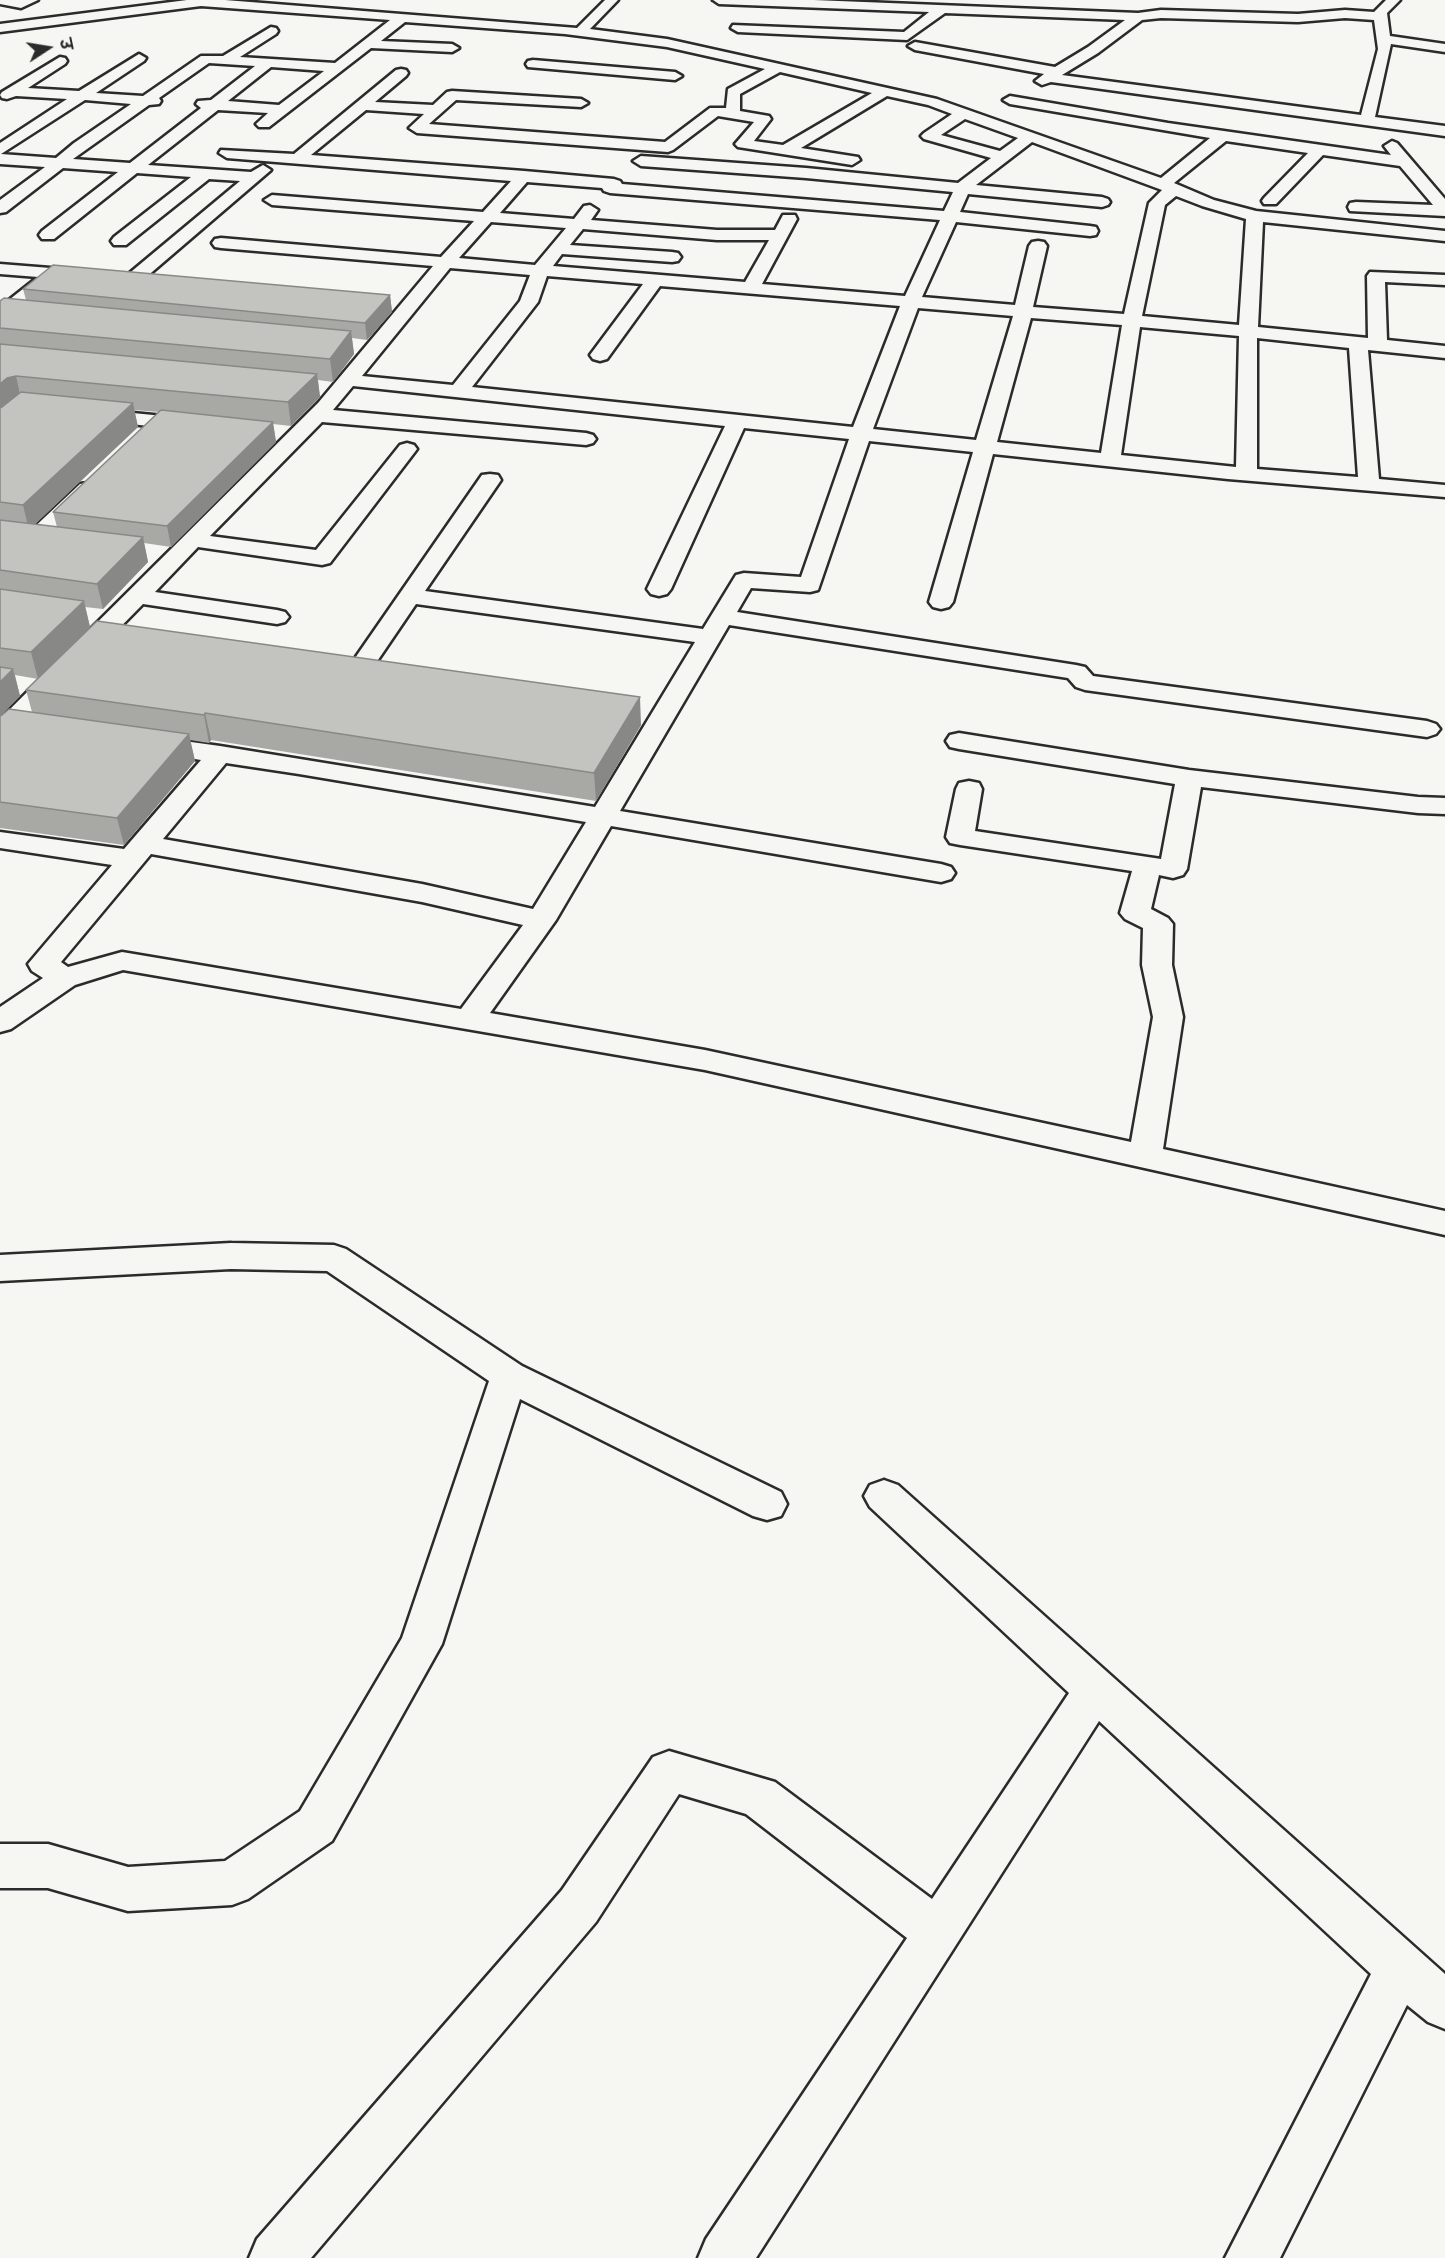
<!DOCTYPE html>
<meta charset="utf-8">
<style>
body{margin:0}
#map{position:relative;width:1445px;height:2258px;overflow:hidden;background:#f6f6f2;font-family:"Shantell Sans","Playpen Sans Deva",sans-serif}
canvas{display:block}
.north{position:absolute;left:18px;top:18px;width:60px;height:60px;-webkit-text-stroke:4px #f6f6f2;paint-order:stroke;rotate:78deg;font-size:16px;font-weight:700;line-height:24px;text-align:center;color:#2b2b2b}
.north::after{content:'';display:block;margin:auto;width:21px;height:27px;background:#2b2b2b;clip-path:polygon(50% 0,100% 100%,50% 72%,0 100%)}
</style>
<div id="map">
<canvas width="1445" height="2258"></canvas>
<div class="north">उ</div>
</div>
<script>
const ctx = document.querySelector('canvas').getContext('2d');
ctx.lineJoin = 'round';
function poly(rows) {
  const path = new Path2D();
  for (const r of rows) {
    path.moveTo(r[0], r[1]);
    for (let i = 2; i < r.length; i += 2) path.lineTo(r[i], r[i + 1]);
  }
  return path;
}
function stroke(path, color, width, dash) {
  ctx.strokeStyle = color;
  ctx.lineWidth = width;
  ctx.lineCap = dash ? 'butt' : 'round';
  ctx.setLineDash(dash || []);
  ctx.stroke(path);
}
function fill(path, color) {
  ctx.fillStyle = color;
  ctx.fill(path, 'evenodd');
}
const minor = poly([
 [0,0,38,0,21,8,0,4,0,0],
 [187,0,225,0,577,28,605,0,618,0,590,29,667,39,937,99,1161,178,1210,138,1010,104,1003,100,1010,96,1168,123,1391,155,1384,146,1392,141,1397,143,1445,199,1445,216,1350,211,1348,207,1350,203,1356,202,1433,205,1400,166,1323,155,1276,204,1264,204,1262,201,1264,198,1308,153,1226,141,1174,183,1214,200,1256,211,1445,231,1445,241,1263,222,1258,327,1368,338,1367,276,1370,272,1445,275,1445,285,1385,282,1387,340,1445,346,1445,358,1368,350,1379,479,1445,485,1445,497,1228,479,993,454,953,602,949,607,941,609,933,607,929,602,973,452,869,441,818,590,810,592,751,588,737,612,1076,665,1085,667,1093,676,1427,721,1436,724,1440,729,1436,734,1427,737,1085,690,1076,687,1068,678,729,625,620,811,941,864,951,867,955,873,951,879,941,882,611,826,556,920,490,1013,705,1050,1131,1142,1153,1017,1142,965,1143,928,1125,919,1120,913,1132,871,960,845,950,843,946,837,956,789,959,783,969,781,979,783,982,789,975,831,1161,859,1175,784,959,749,950,747,946,741,950,735,959,733,1189,770,1418,797,1445,798,1445,814,1418,813,1201,787,1187,869,1183,875,1173,878,1159,875,1151,909,1168,918,1173,924,1172,965,1183,1017,1163,1149,1445,1211,1445,1235,705,1070,123,970,75,985,11,1029,0,1032,0,1007,43,978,32,971,28,964,112,865,0,848,0,832,124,849,201,760,139,750,135,744,139,738,148,736,220,746,595,807,695,642,416,604,365,679,356,681,347,679,344,674,482,475,490,474,498,475,501,480,425,591,703,629,736,575,744,573,801,577,849,439,744,428,671,589,667,594,659,596,651,594,647,589,725,426,353,386,333,410,586,433,593,435,596,439,593,443,586,445,322,422,210,536,316,550,400,445,407,443,414,445,417,449,414,453,330,563,322,565,198,547,155,592,277,610,285,612,289,617,285,622,277,624,143,604,9,740,0,742,0,719,318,403,433,266,221,248,215,247,212,243,215,239,221,238,441,257,474,221,272,205,264,200,272,195,483,212,511,181,227,158,219,153,221,150,294,154,396,70,401,69,406,70,408,73,406,76,375,102,433,105,447,92,452,91,581,99,588,103,581,107,456,100,429,124,665,142,710,108,726,108,728,89,765,69,667,47,565,34,405,22,381,41,452,44,459,48,452,52,371,48,269,127,259,127,256,124,268,113,218,110,148,165,251,172,263,165,271,170,138,284,132,285,126,284,123,280,126,276,240,181,209,179,126,245,114,245,111,241,114,237,191,177,137,173,54,239,42,239,39,235,42,231,118,172,63,168,6,212,0,213,0,200,45,167,0,164,0,143,67,99,16,96,7,99,2,98,0,95,2,92,60,57,65,58,67,61,65,64,28,88,79,91,139,54,146,58,144,61,96,93,143,96,201,56,223,56,271,27,276,28,278,31,276,34,240,57,335,63,390,20,201,6,0,32,0,24,187,0],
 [209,63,255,66,211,100,198,101,196,104,201,108,130,163,73,159,149,105,159,104,161,101,159,98,209,63],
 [271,67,324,71,279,105,228,101,271,67],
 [780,72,872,93,783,145,754,141,771,119,769,116,740,111,740,94,780,72],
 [887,96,928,105,952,114,924,133,921,136,924,139,991,158,958,183,806,168,641,156,633,161,641,166,806,178,953,192,944,211,622,184,620,181,614,179,524,171,311,155,366,110,424,114,409,128,417,133,668,152,673,150,718,116,754,122,735,144,738,147,852,165,860,160,858,157,801,148,887,96],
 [85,100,131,104,74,143,56,158,1,154,85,100],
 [965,119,1018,138,1000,151,941,135,965,119],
 [1032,142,1162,190,1149,203,1124,314,1033,307,1047,246,1044,242,1038,241,1032,242,1029,246,1015,305,922,297,956,222,1090,236,1096,235,1098,231,1096,227,1090,226,960,212,968,194,1102,207,1108,205,1110,202,1108,199,1102,197,976,185,1032,142],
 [527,182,602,188,604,191,610,193,940,220,905,296,762,284,797,219,795,215,783,215,775,230,717,230,591,220,598,210,590,205,584,206,574,219,500,213,527,182],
 [1176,196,1202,206,1246,219,1239,325,1142,316,1165,205,1176,196],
 [491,222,566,228,535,265,459,258,491,222],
 [583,229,717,240,769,240,745,282,553,266,562,254,672,262,678,261,681,257,678,253,672,252,570,245,583,229],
 [450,268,530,275,520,301,453,385,362,376,450,268],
 [547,276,643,284,590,355,593,359,600,361,607,359,660,286,900,306,853,427,472,387,538,302,547,276],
 [918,308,1013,316,976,440,873,429,918,308],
 [1031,318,1122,325,1101,453,997,442,1031,318],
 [1140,327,1239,336,1236,467,1121,455,1140,327],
 [1257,338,1349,348,1358,477,1257,469,1257,338],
 [226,763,299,774,586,822,533,909,422,884,163,839,226,763],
 [151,854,422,902,523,925,461,1009,122,952,68,967,61,962,151,854],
 [713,0,814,0,1138,13,1161,10,1298,14,1345,10,1374,12,1386,0,1400,0,1387,13,1390,36,1445,44,1445,52,1391,44,1375,117,1445,126,1445,136,1051,82,1042,85,1035,81,1044,74,915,50,908,46,915,42,1055,67,1088,47,1125,20,945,13,907,40,738,32,731,28,733,25,904,32,929,12,719,4,713,0],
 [1161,18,1298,22,1345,18,1374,20,1378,49,1361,115,1062,75,1098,53,1142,20,1161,18],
 [533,60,675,72,682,76,675,80,528,67,526,64,528,61,533,60],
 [0,264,88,271,94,272,97,276,94,280,88,281,58,279,7,320,0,322,0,307,38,277,0,274,0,264],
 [91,409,195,419,202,421,205,425,202,429,195,431,84,419,81,415,84,411,91,409],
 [88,483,96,484,99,489,96,494,43,544,35,546,27,544,24,539,27,534,80,484,88,483],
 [231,1243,334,1245,346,1249,522,1366,781,1492,787,1504,781,1516,767,1520,753,1516,520,1399,442,1644,332,1841,248,1899,232,1905,128,1911,48,1888,0,1888,0,1844,48,1844,128,1867,225,1861,300,1811,402,1638,489,1381,327,1271,231,1269,0,1281,0,1255,231,1243],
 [884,1480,898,1485,1445,1974,1445,2029,1428,2022,1407,2005,1280,2258,1225,2258,1371,1974,1099,1721,756,2258,698,2258,706,2239,907,1938,746,1814,679,1794,596,1922,311,2258,249,2258,257,2239,562,1890,653,1757,669,1751,775,1782,932,1899,1069,1693,870,1507,864,1496,870,1485,884,1480]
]);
stroke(minor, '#2b2b2b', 5);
fill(minor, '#f6f6f2');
fill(poly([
 [23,289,390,295,392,312,367,340,352,338,354,354,333,382,318,380,320,397,291,426,273,424,276,442,171,547,144,543,148,562,103,609,85,607,90,627,38,679,15,675,20,696,0,716,32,712,26,690,641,725,596,801,211,740,209,743,190,740,195,761,124,845,0,828,0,301,26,300],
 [134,410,159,412,53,512,57,527,35,524,138,427]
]), '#a8a8a5');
fill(poly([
 [390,295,392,312,367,340,365,323],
 [351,331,354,354,333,382,330,359],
 [317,374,320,397,291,426,288,402],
 [16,376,21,399,0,413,0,384,7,378],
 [133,403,138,427,29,530,23,505],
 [273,422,276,442,171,547,167,526],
 [143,537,148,562,103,609,97,584],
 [84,601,90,627,38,679,31,652],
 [13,669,20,696,0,716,0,682],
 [640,697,641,725,596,801,594,773],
 [205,713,211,740,209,743,204,715],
 [189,734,195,761,124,845,117,818]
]), '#888886');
const building = poly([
 [53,265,390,295,365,323,23,289,53,265],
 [4,298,351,331,330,359,0,328,0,301,4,298],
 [0,344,317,374,288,402,16,376,7,378,0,384,0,344],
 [21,392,133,403,23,505,0,502,0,408,2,407,21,392],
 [161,410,273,422,167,526,53,512,161,410],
 [0,520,143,537,97,584,0,570,0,520],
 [0,589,84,601,31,652,0,648,0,589],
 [97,621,640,697,594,773,205,713,204,715,26,690,97,621],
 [0,667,13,669,0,682,0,667],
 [9,709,189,734,117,818,0,802,0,716,2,715,9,709]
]);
fill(building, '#c3c3c0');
stroke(building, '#888886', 1.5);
</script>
